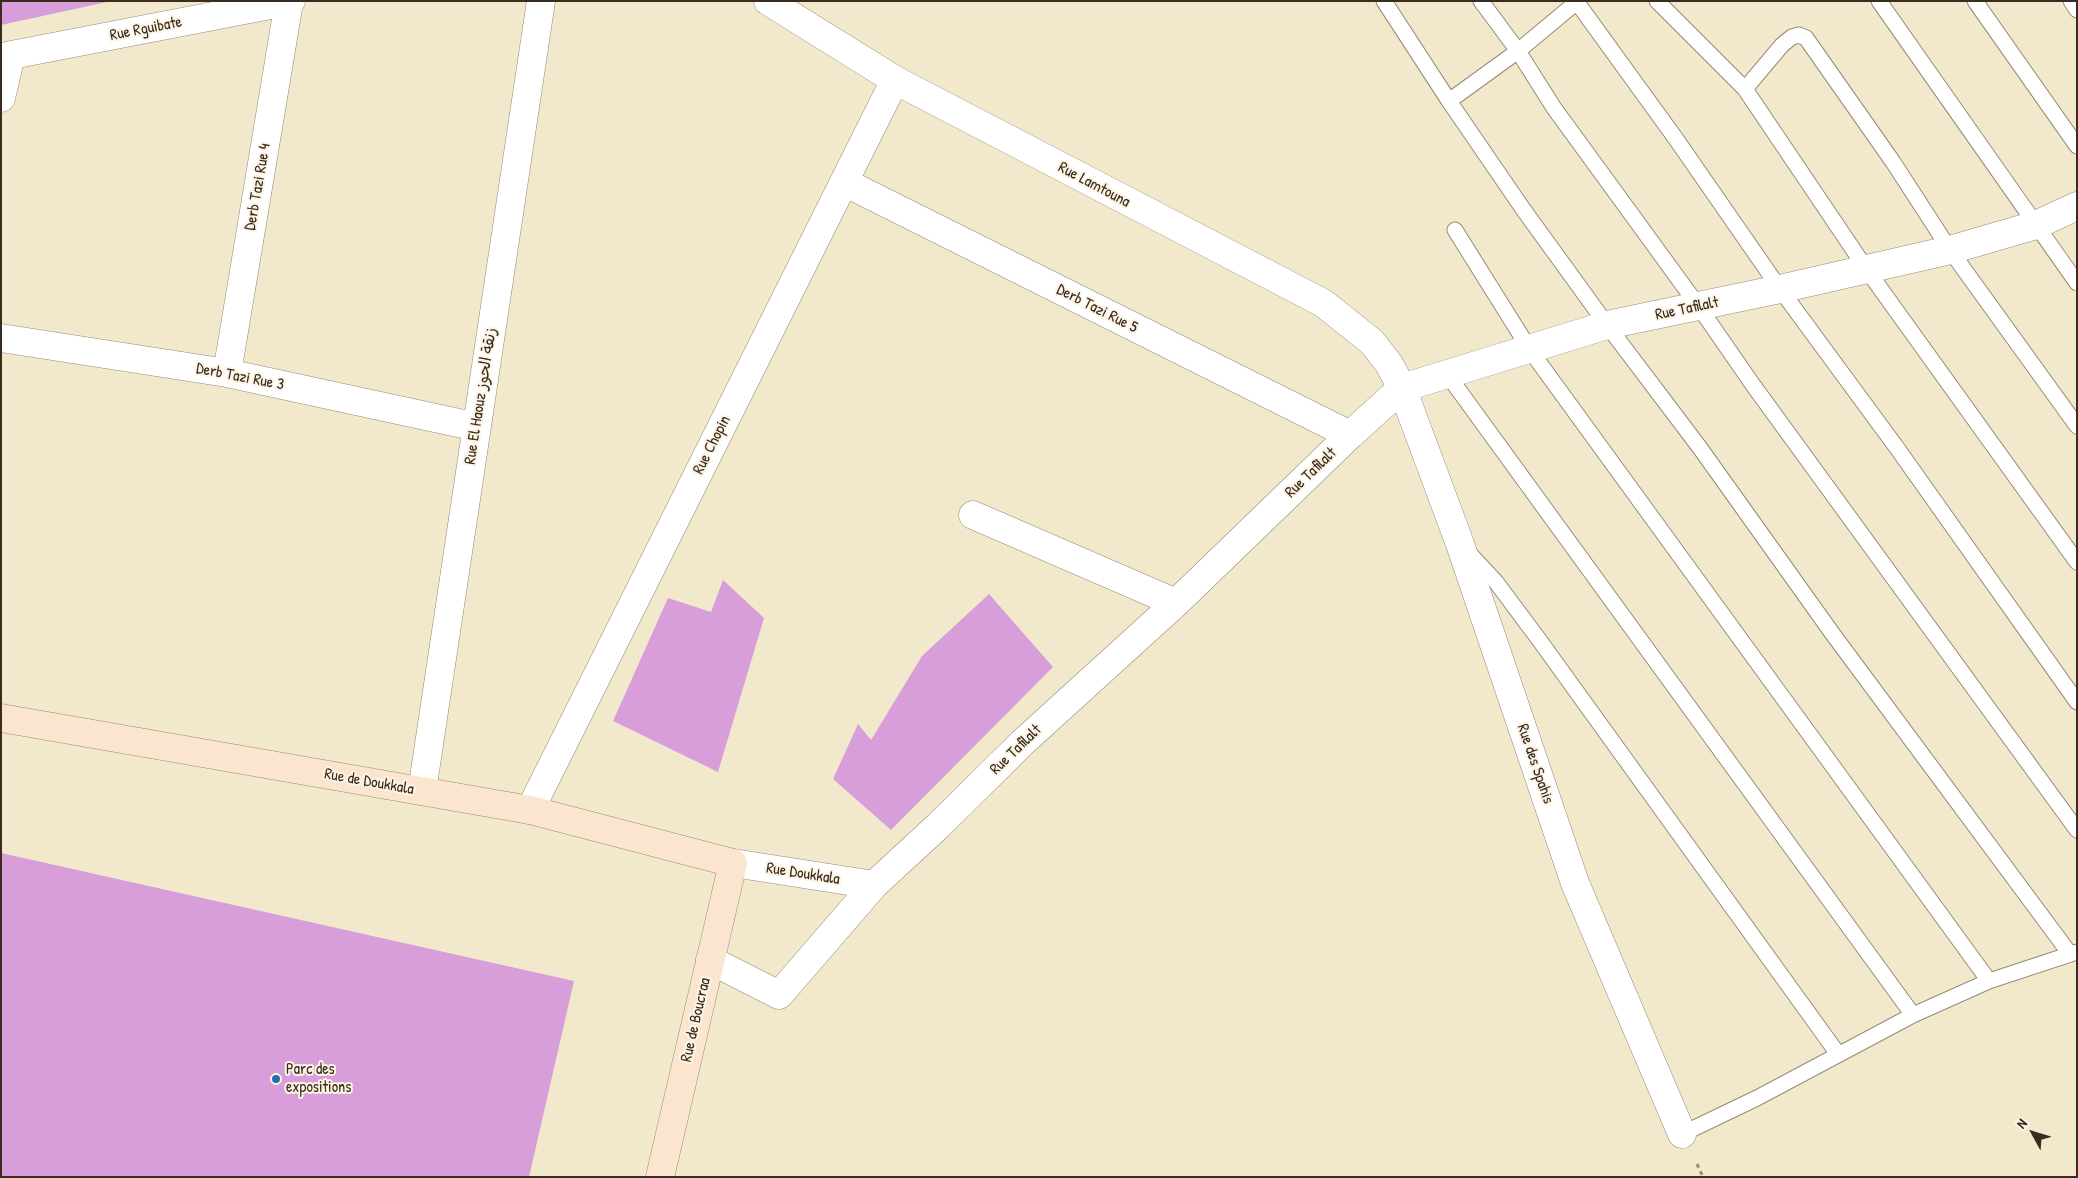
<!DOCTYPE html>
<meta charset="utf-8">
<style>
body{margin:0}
#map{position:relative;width:2078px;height:1178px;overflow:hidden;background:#f2e9cd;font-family:"Patrick Hand",sans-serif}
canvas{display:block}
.frame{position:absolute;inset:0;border:2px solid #3b2a1e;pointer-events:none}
.north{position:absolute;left:2008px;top:1108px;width:50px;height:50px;-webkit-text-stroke:4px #fcf5e5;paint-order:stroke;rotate:309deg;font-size:14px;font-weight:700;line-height:20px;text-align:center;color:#3b2a1e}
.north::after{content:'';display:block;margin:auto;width:18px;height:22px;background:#3b2a1e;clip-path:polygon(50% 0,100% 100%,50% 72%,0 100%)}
</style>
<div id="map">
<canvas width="2078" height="1178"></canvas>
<div class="frame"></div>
<div class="north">N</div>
</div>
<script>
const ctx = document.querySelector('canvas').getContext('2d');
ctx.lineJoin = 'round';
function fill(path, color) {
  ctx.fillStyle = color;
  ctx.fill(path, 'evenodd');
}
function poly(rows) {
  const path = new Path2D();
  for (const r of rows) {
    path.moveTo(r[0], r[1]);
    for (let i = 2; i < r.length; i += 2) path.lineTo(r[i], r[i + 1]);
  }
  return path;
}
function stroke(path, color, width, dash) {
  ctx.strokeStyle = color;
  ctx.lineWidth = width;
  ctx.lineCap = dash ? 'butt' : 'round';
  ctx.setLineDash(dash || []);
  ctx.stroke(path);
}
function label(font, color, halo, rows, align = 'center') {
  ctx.font = font + ' "Patrick Hand","Playpen Sans Arabic",sans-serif';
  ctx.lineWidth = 4;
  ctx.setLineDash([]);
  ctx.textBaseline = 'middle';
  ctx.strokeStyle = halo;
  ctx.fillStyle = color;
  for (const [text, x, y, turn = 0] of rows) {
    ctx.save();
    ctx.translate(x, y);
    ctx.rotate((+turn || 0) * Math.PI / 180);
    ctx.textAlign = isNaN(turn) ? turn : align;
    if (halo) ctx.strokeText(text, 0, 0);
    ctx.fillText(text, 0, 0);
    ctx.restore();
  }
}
fill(poly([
 [1,1,107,1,107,2,1,25],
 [723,580,764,618,718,772,613,721,668,598,711,612],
 [989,594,1053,667,891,830,833,779,858,724,871,740,922,656],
 [1,853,574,981,529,1177,1,1177]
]), '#d89ed9');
const lane = poly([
 [1384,1,1449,101,1523,209,1607,325,1700,448,1832,633,2070,954],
 [1481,1,1518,51,1554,108,1699,307,1753,385,2077,830],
 [1576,1,1676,139,1780,289,1897,448,2077,702],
 [1657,1,1745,89,1867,270,2077,562],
 [1879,1,2077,283],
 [1975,1,2077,146],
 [2071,1,2077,10],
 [1745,89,1782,45,1792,37,1799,35,1806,38,1893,162,1950,250,2077,426],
 [1449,101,1518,51,1578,1],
 [1455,230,1530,350,1989,981],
 [1447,374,1913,1015],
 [1470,554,1496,582,1540,641,1838,1054],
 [1682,1134,1757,1098,1913,1015,1989,981,2077,952]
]);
const street = poly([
 [768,1,895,80,1323,303,1372,342,1389,364,1402,388,1460,544,1575,883,1682,1134],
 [1,57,291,1],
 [1,98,11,55],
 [844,182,1350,435],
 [1,338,227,373,477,427],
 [227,373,289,2],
 [973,515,1176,603],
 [422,791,541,1],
 [530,810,895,80],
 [733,863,874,885],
 [710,960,779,995,874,885,938,826,1022,743,1176,603,1350,435,1402,388,1607,325,1780,289,1950,250,2036,225,2077,206]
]);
const secondary = poly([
 [1,718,530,810,733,863,660,1177]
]);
stroke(lane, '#968a76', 17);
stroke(street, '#968a76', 29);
stroke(secondary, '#968a76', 29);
stroke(poly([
 [1697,1164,1703,1177]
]), '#968a76', 3, [4, 4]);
stroke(lane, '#fff', 15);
stroke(street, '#fff', 28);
stroke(secondary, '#fbe5cf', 28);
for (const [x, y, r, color] of [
 [276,1079,5,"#1f6fb2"]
]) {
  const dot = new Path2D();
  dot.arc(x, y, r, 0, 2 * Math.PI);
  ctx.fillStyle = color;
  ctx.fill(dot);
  stroke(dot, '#fcf5e5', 2);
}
label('16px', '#3b2a1e', '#fcf5e5', [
 ["Rue Rguibate",146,29,-11],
 ["Rue Lamtouna",1094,185,28],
 ["Derb Tazi Rue 4",258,187,-80],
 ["Derb Tazi Rue 5",1097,309,27],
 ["Rue Tafilalt",1687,309,-12],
 ["Derb Tazi Rue 3",240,377,11],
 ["Rue El Haouz زنقة الحوز",481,396,-81],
 ["Rue Chopin",712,445,-63],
 ["Rue Tafilalt",1311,473,-44],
 ["Rue Tafilalt",1016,750,-44],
 ["Rue des Spahis",1535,764,71],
 ["Rue de Doukkala",369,782,10],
 ["Rue Doukkala",803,874,9],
 ["Rue de Boucraa",696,1020,-77]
]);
label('16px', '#3b2a1e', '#fcf5e5', [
 ["Parc des",286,1070],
 ["expositions",286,1088]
], 'left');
</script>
